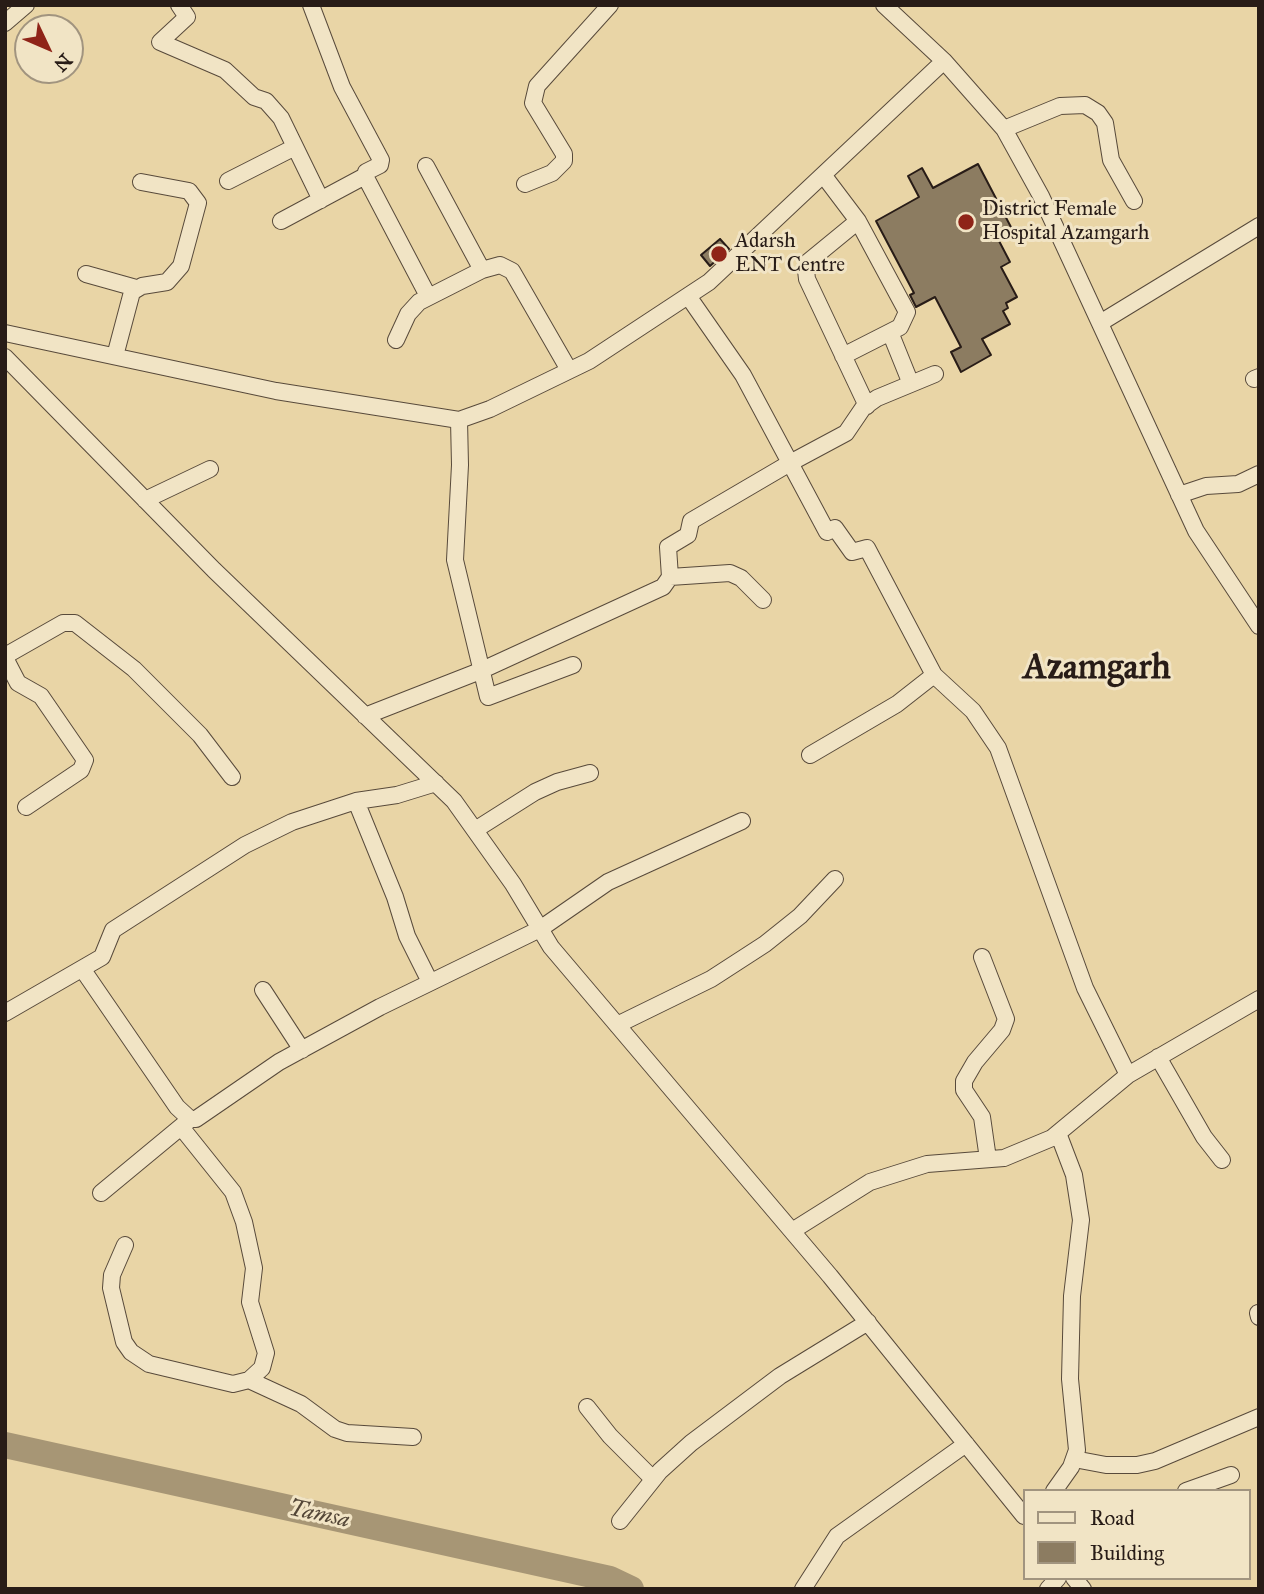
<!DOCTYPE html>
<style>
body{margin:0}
#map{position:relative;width:1264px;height:1594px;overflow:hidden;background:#e9d5a6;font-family:"IM FELL Great Primer",serif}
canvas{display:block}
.frame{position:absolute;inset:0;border:7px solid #281c17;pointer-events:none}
.legend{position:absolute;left:1023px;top:1489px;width:228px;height:91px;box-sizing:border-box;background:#f1e4c5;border:2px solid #a1947f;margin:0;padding:9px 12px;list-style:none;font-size:21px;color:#281c17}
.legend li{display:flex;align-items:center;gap:14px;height:35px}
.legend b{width:35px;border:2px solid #a1947f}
.north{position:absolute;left:14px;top:14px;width:70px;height:70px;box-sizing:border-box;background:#f1e4c5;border:2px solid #a1947f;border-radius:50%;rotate:134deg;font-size:19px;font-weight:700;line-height:28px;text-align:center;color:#281c17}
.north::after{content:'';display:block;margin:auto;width:24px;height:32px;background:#8f2418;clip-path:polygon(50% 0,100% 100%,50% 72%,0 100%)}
</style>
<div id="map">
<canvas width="1264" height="1594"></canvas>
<div class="frame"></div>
<ul class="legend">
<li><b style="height:9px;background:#f1e4c5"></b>Road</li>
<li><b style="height:19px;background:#8c7c61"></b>Building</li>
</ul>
<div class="north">N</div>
</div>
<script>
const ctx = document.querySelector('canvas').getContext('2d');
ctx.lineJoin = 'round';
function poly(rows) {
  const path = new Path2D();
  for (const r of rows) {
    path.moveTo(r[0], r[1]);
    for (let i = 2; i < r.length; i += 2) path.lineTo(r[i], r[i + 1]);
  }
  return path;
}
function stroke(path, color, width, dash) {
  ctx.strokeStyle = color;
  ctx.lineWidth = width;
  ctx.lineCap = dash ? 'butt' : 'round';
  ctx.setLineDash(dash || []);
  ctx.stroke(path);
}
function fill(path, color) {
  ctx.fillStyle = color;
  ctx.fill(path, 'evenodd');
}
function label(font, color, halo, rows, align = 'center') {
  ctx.font = font + ' "IM FELL Great Primer",serif';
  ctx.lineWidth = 6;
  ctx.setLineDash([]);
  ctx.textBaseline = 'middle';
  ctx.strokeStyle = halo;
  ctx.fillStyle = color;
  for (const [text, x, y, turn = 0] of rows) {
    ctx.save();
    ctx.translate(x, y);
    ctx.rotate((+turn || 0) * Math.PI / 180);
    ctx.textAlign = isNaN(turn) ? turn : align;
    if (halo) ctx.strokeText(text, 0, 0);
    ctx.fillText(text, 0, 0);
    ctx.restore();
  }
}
stroke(poly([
 [5,1445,610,1579,631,1589]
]), '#a79675', 26);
const building = poly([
 [978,164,1013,231,998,239,1010,262,1001,267,1017,297,1006,303,1008,308,1003,311,1010,324,982,339,991,355,961,372,951,352,961,347,935,297,916,307,910,295,914,293,876,221,919,197,908,176,922,168,933,188,978,164],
 [720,239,729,249,710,266,701,255,720,239]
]);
fill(building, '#8c7c61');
stroke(building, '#281c17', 2);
const minor = poly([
 [179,5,187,17,160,42,225,70,254,97,266,101,281,118,321,200],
 [311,5,342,87,381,160,380,165,366,172,365,176,428,296],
 [884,5,944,61,1004,129,1041,196,1196,531,1259,626],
 [5,23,26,5],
 [1004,129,1060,106,1085,105,1098,113,1105,123,1111,160,1134,201],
 [426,166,482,270],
 [824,176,858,221,907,312,900,327,843,356],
 [228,181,295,147],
 [525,184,552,173,564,161,564,154,533,103,537,86,610,5],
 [281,221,365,176],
 [858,221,808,262,806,270,807,279,867,406],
 [86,274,136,288],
 [688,296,743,375,827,532,835,528,852,552,867,548,934,675,973,711,998,748,1085,988,1128,1075],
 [1100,323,1259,226],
 [890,332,911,384],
 [5,333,276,391,459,420,490,409,589,361,709,282,944,61],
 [396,340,408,314,419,302,482,270,500,265,512,271,569,370],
 [115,356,132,292,142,286,167,282,181,266,198,203,189,191,141,182],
 [5,357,214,570,454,801,513,884,551,947,830,1276,1024,1516],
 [1254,379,1259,377],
 [459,420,460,465,455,560,488,697,573,665],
 [1179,495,1206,486,1238,484,1259,474],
 [145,500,210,469],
 [670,577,730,573,741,578,763,600],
 [5,656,63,623,75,623,134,669,200,735,232,777],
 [5,658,18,683,41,696,85,760,81,770,26,807],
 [365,716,480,671,663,587,670,577,668,547,688,535,691,521,790,463,846,433,863,408,877,398,935,374],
 [810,755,897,704,934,675],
 [356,801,395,897,407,936,430,982],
 [475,830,535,792,557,782,590,773],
 [982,957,1006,1019,1002,1030,975,1062,964,1081,964,1090,982,1117,988,1159],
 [83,970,177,1107,190,1119,196,1119,279,1062,380,1007,540,929,608,882,742,821],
 [263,990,302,1050],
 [5,1013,102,957,113,930,245,845,292,822,356,801,397,795,436,783],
 [617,1025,711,979,765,944,800,916,835,879],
 [1158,1057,1204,1137,1222,1160],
 [101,1193,188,1121],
 [792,1231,870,1182,927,1164,1004,1158,1052,1138,1128,1075,1259,999],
 [125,1245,112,1275,111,1288,124,1342,131,1352,149,1364,233,1384,249,1380,262,1368,266,1353,250,1302,254,1268,244,1222,233,1192,181,1127],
 [1258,1313,1259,1317],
 [249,1380,301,1404,335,1429,347,1433,413,1437],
 [587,1407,610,1436,653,1479],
 [1074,1459,1106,1465,1137,1465,1155,1461,1259,1417],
 [1054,1491,1071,1467,1077,1450,1070,1379,1072,1296,1081,1220,1074,1175,1058,1133],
 [1186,1491,1231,1475],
 [620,1521,660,1471,691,1443,780,1376,868,1322],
 [1074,1578,1083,1589],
 [803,1589,837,1536,966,1444],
 [1048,1589,1058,1578]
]);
stroke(minor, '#584a3b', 18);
stroke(minor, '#f1e4c5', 16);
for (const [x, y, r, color] of [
 [966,222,9,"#8f2418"],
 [719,254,9,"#8f2418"]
]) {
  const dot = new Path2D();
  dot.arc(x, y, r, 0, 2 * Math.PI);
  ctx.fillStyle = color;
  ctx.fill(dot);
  stroke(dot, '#f1e4c5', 2.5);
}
label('21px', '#281c17', '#f1e4c5', [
 ["District Female",982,210],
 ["Hospital Azamgarh",982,234],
 ["Adarsh",735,242],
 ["ENT Centre",735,266]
], 'left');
label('italic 23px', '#544738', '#f1e4c5', [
 ["Tamsa",319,1515,12]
]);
label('bold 35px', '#281c17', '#f1e4c5', [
 ["Azamgarh",1097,669]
]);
</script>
